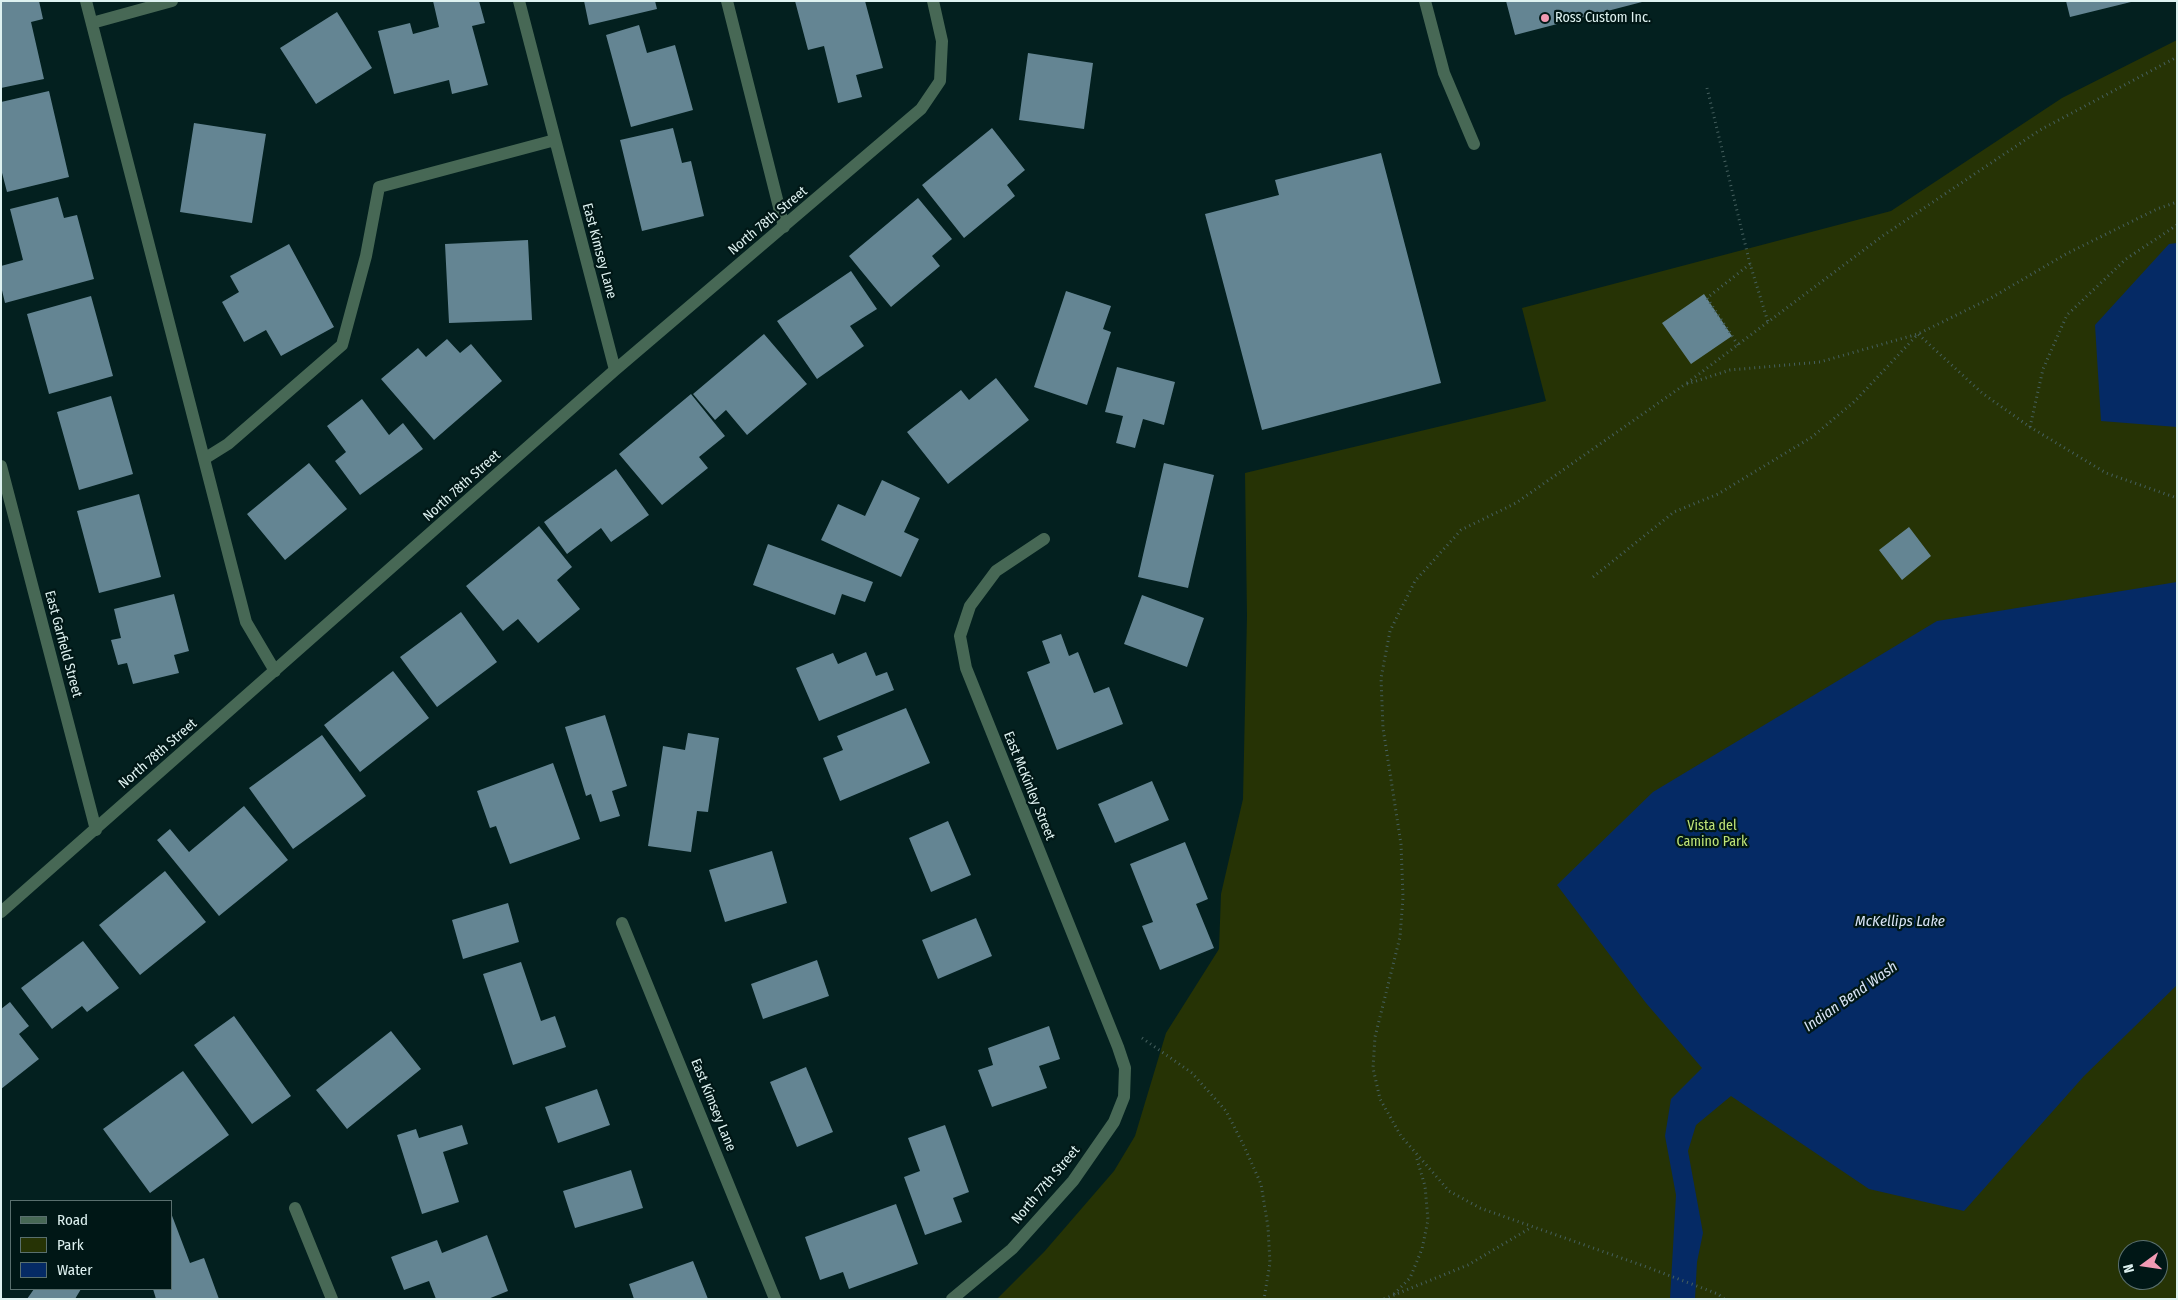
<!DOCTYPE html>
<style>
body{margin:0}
#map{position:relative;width:2178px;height:1300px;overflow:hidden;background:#03201f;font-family:"Fira Sans Condensed",sans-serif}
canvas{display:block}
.frame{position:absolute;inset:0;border:2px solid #def2f1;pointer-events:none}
.legend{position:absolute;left:10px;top:1200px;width:162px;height:90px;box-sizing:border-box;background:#001716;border:1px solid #596f6e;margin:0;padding:6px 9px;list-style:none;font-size:15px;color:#def2f1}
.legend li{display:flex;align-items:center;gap:10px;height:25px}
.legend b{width:25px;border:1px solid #596f6e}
.north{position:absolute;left:2118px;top:1240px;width:50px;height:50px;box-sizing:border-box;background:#001716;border:1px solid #596f6e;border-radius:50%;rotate:256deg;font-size:14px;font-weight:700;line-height:20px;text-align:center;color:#def2f1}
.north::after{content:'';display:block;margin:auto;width:18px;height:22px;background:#f19ab3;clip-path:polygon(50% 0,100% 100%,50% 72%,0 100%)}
</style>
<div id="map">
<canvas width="2178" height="1300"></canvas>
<div class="frame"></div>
<ul class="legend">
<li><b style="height:6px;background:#476855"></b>Road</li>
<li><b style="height:14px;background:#263305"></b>Park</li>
<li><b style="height:14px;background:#052a65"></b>Water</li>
</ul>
<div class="north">N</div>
</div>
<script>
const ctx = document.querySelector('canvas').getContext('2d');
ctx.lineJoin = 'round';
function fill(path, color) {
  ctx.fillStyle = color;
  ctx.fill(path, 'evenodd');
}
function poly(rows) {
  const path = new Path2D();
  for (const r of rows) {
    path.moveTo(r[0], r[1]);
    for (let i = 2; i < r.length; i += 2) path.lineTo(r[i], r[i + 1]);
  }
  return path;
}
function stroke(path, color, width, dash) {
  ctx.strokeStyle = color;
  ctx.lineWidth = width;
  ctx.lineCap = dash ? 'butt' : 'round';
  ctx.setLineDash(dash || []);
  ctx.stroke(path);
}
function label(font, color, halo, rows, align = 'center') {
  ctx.font = font + ' "Fira Sans Condensed",sans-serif';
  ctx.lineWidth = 4.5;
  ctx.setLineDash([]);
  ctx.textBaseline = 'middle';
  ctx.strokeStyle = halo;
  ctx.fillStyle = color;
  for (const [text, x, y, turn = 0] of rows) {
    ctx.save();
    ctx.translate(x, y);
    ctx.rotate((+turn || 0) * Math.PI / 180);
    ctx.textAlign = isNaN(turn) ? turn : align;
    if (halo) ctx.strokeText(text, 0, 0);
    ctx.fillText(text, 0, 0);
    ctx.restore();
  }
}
fill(poly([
 [2177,40,2177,1299,997,1299,1044,1252,1114,1171,1135,1136,1166,1033,1219,949,1221,894,1243,799,1247,616,1245,473,1546,401,1522,308,1891,211,2062,98],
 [2128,1250,2158,1250,2158,1280,2128,1280]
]), '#263305');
fill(poly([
 [2177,243,2177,427,2101,421,2095,325,2169,244],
 [2177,582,2177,985,2084,1076,1964,1211,1869,1189,1731,1096,1696,1125,1688,1151,1703,1233,1697,1262,1695,1299,1670,1299,1676,1195,1665,1136,1671,1099,1702,1068,1646,1003,1557,885,1653,792,1937,621]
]), '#052a65');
fill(poly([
 [1,1,39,1,43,19,31,22,44,79,1,88],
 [433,1,479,1,485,23,472,26,488,85,452,94,449,80,394,94,378,31,410,23,413,34,439,27],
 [584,1,655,1,657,9,589,25],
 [795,1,865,1,883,68,856,75,862,97,838,103,824,46,808,50],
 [1506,1,1642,1,1642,2,1515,35],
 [2066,1,2131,1,2131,2,2070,17],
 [337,12,372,68,316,104,280,48],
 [639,25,647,53,675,45,693,110,631,127,606,35],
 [1028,53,1093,63,1084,129,1019,120],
 [49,91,69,177,7,192,1,169,1,102],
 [194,123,266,134,252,223,180,212],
 [673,128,682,163,691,161,704,216,642,231,620,140],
 [992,128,1025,170,1007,185,1015,196,964,238,922,185],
 [1381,153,1441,383,1262,430,1205,214,1279,195,1275,180],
 [58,197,64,218,77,215,94,279,5,303,1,286,1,266,23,260,10,209],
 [918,198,952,239,932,256,940,266,891,307,849,256],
 [528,240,532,320,449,323,445,244],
 [289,244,334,327,281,356,266,330,244,342,222,302,239,292,230,276],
 [851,271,877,309,850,326,864,346,817,379,777,321],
 [1066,291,1111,306,1103,329,1111,332,1087,405,1034,387],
 [1704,294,1732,336,1691,364,1662,323],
 [91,296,113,376,49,394,27,314],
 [764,334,807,384,747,435,726,410,715,420,693,394],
 [447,339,460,353,471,344,502,381,434,440,381,379,418,348,426,357],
 [1117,367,1175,382,1164,425,1143,419,1135,448,1116,443,1123,416,1105,412],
 [996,378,1029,420,948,484,907,432,961,390,969,400],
 [691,394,725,436,699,457,708,468,662,505,619,454],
 [111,396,133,474,79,490,57,412],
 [362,399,389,435,403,423,423,449,360,495,335,461,346,452,327,426],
 [309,463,347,509,285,560,247,514],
 [1164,463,1214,475,1188,588,1138,577],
 [616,469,649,515,611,542,601,528,567,554,544,522],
 [882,480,920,498,904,532,919,539,901,577,821,540,838,504,865,516],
 [139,494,161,577,99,593,77,511],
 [539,526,572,567,557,580,580,609,538,643,518,619,503,631,466,586],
 [1909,527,1931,556,1902,580,1879,550],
 [768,544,873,582,865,602,842,594,835,615,753,585],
 [174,594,189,651,174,655,179,673,133,684,127,663,118,665,111,640,121,638,114,609],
 [1142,595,1204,618,1187,667,1124,644],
 [461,612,497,662,437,707,400,657],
 [1061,634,1069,656,1078,652,1094,693,1109,687,1123,724,1057,750,1027,672,1050,663,1042,641],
 [866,652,876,676,887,672,894,690,819,721,796,668,833,653,838,664],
 [393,671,429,718,360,772,324,725],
 [906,708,930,763,840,801,823,758,843,750,837,736],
 [605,715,627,786,612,791,620,816,600,822,591,794,586,796,565,727],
 [688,733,719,738,708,812,697,811,691,852,648,846,663,746,685,750],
 [322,735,366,796,293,849,249,788],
 [553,763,580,839,510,864,496,826,490,828,477,791],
 [1152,781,1169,820,1115,843,1098,804],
 [244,806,288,860,219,916,157,840,170,829,189,852],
 [948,821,971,875,931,892,909,838],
 [1185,842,1208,899,1196,904,1214,948,1160,970,1142,926,1153,922,1130,864],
 [772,851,787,903,725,922,709,870],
 [165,871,206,922,140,975,99,925],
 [508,903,519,942,463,959,452,920],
 [976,918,992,956,938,979,922,940],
 [83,941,119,988,87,1012,82,1006,52,1029,21,988],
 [817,960,829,996,763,1019,751,984],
 [521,962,541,1021,555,1016,566,1047,513,1065,483,974],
 [10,1002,29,1026,19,1034,39,1059,1,1089,1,1009],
 [234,1016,291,1096,252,1124,194,1045],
 [1049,1026,1060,1059,1039,1066,1047,1088,992,1107,978,1070,993,1065,988,1048],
 [391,1031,421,1069,347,1129,316,1090],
 [806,1067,833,1132,797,1147,770,1082],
 [183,1071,229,1135,150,1193,103,1129],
 [597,1089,610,1125,558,1143,545,1107],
 [462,1125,468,1144,443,1152,459,1202,422,1214,397,1135,416,1129,419,1138],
 [945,1125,969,1192,953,1198,962,1222,925,1235,904,1177,920,1171,908,1138],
 [631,1170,643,1208,575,1228,563,1191],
 [896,1204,918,1264,849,1289,843,1272,820,1280,805,1237],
 [171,1213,190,1263,204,1258,219,1299,156,1299,153,1289,171,1289],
 [487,1235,508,1291,488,1299,436,1299,429,1281,404,1290,391,1257,437,1240,442,1253],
 [693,1261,708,1299,634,1299,629,1284],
 [34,1289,81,1289,75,1299,27,1299]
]), '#648593');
stroke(poly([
 [1707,88,1750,264,1768,322],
 [1738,345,1707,298,1750,264],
 [1687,383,1881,237,2040,130,2177,57],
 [2030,427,2043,369,2067,315,2126,259,2177,225],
 [1593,577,1674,512,1718,494,1812,437,1855,401,1918,334,1982,393,2030,427,2106,473,2177,498],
 [1142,1038,1192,1073,1226,1111,1243,1144,1261,1184,1268,1227,1270,1263,1264,1299],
 [1394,1294,1410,1278,1422,1249,1428,1220,1425,1186,1416,1156],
 [1384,1299,1468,1265,1532,1227],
 [1724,1299,1718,1294,1644,1266,1480,1208,1449,1191,1401,1136,1380,1099,1373,1068,1375,1037,1400,937,1403,897,1401,844,1383,728,1381,678,1390,631,1415,581,1461,530,1516,503,1684,385,1730,370,1820,362,1918,334,1991,298,2066,254,2157,209,2177,202]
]), '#46605f', 3, [1, 4]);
stroke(poly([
 [86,1,246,622,275,671],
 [519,1,615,370],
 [727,1,784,227],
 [1425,1,1444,73,1474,144],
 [92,23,172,1],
 [204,459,228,444,342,345,366,256,379,187,555,140],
 [1,466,96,830],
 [1,912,615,370,921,109,940,81,942,41,933,1],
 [622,923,775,1299],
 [295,1208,332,1299],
 [952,1299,1012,1249,1073,1181,1114,1122,1124,1097,1125,1068,1118,1047,966,668,960,636,970,606,996,571,1044,539]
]), '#476855', 12);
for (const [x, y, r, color] of [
 [1545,18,5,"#f19ab3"]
]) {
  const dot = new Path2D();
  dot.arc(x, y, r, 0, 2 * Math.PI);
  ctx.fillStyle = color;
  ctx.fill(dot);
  stroke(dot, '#001716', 2);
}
label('14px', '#def2f1', '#001716', [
 ["Ross Custom Inc.",1555,18]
], 'left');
label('14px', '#def2f1', '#001716', [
 ["North 78th Street",768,221,-40],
 ["East Kimsey Lane",599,251,75],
 ["North 78th Street",462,486,-42],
 ["East Garfield Street",63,644,75],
 ["North 78th Street",158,754,-41],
 ["East McKinley Street",1029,786,68],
 ["East Kimsey Lane",713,1105,68],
 ["North 77th Street",1046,1185,-50]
]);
label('14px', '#bfe477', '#001716', [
 ["Vista del",1712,826],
 ["Camino Park",1712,842]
]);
label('italic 15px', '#d7e3f5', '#001716', [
 ["McKellips Lake",1900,922],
 ["Indian Bend Wash",1851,997,-35]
]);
</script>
